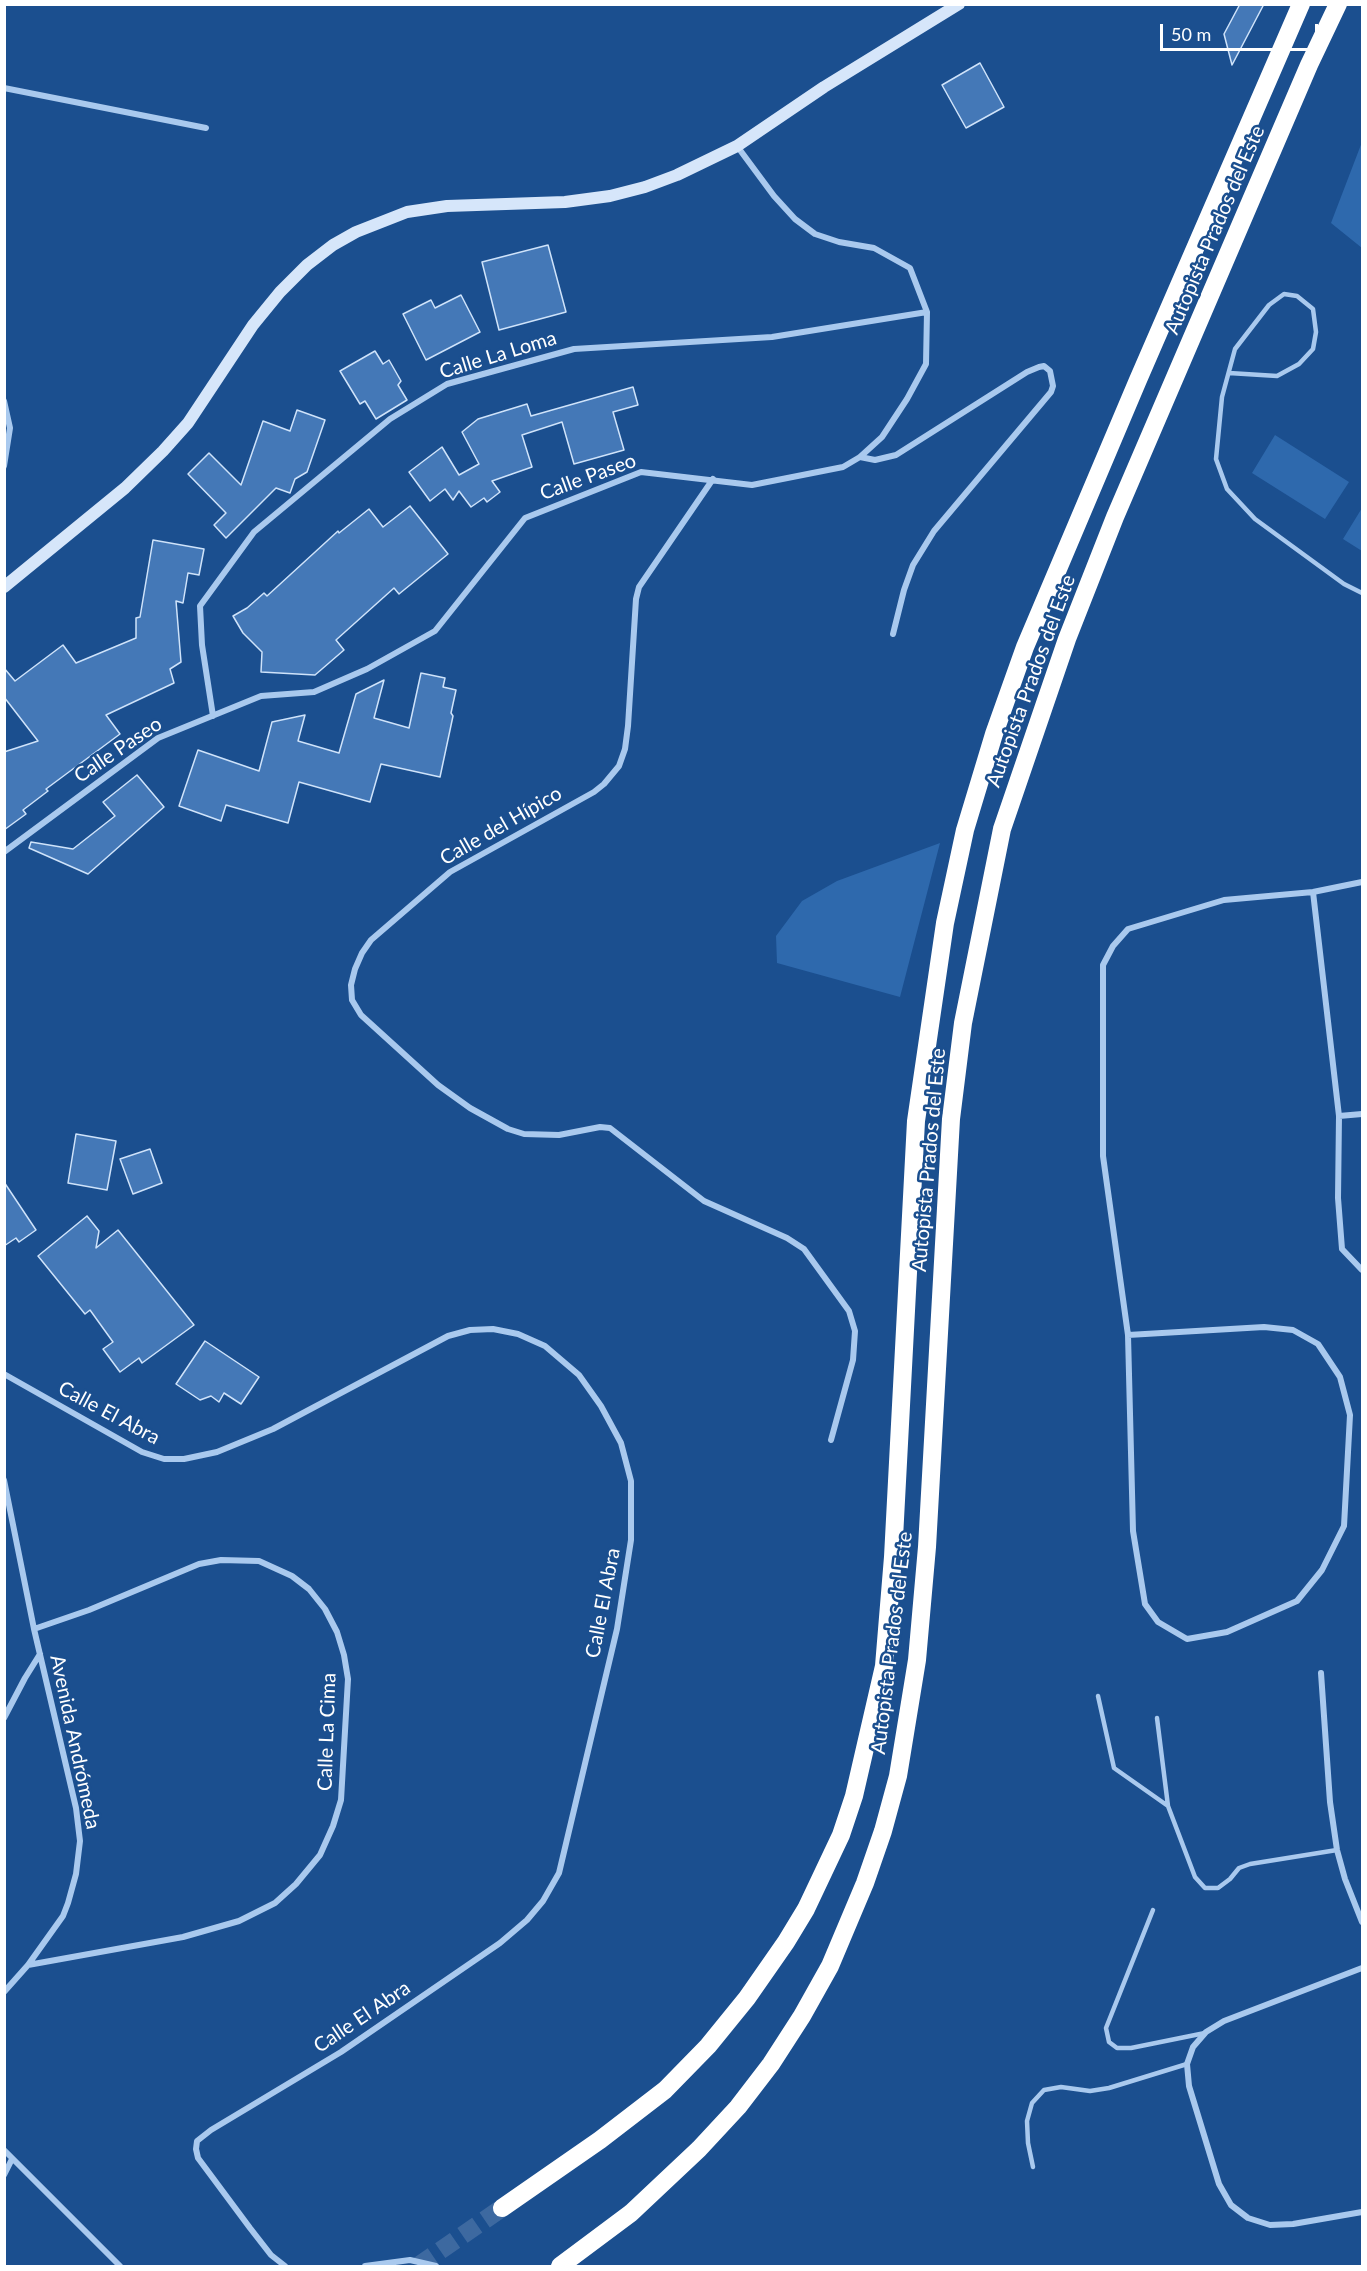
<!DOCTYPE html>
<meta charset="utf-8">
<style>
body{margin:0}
#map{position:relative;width:1367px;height:2271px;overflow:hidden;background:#1b4f8f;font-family:Lato,sans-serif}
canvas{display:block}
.frame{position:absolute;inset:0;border:6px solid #fff;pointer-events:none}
.scale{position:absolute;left:1160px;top:24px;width:158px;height:27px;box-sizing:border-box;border:3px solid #fff;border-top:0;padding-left:8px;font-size:18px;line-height:21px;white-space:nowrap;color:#fff;-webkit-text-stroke:4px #1b4f8f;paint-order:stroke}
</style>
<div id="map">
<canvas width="1367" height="2271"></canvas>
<div class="frame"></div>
<div class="scale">50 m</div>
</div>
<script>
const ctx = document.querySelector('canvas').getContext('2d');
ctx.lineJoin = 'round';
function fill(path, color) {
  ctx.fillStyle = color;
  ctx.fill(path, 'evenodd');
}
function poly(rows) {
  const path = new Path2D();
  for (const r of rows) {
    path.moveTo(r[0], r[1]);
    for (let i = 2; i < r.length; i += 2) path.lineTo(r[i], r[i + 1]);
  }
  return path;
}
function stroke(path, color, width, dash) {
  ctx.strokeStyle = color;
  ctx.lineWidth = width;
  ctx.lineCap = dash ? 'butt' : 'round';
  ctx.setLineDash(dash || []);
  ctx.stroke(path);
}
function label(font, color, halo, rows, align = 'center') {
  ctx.font = font + ' Lato,sans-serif';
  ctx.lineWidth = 5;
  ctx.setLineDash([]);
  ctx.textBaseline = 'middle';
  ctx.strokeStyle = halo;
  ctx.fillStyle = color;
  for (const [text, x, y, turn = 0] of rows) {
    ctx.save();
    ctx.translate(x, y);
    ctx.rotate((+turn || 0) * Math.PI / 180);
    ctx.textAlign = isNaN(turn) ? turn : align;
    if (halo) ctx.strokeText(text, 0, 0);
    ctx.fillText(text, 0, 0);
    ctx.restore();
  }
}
fill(poly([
 [1362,142,1362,248,1331,223],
 [1275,435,1349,482,1325,519,1252,473],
 [1362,508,1362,551,1343,539],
 [940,843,900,997,777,963,776,936,802,901,837,881]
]), '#2e69ad');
const building = poly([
 [1240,4,1264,4,1232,65,1224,34,1240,4],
 [980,63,1004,107,966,128,942,85,980,63],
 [548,245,566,312,499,330,482,262,548,245],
 [461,295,480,332,426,360,403,314,431,300,435,308,461,295],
 [375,351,383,364,389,360,401,381,398,385,407,400,376,419,365,401,360,404,340,371,375,351],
 [633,387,638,405,613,412,624,450,574,464,562,422,522,435,532,467,492,481,500,492,487,502,484,498,471,507,459,491,453,500,445,489,430,501,409,472,442,447,459,475,479,464,462,432,478,419,527,404,531,416,633,387],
 [297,410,325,420,307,472,295,479,290,493,276,488,226,538,214,525,226,513,188,474,209,453,241,485,263,421,290,431,297,410],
 [410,506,448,554,399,594,394,588,336,640,344,650,315,675,261,672,262,652,243,633,233,616,247,608,264,593,267,596,338,531,339,533,369,509,383,527,410,506],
 [153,540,204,549,199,575,188,573,183,603,176,601,181,662,170,669,174,683,106,715,120,734,46,789,48,791,23,810,26,814,4,830,4,752,38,741,4,697,4,668,15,681,63,645,76,663,136,638,136,618,140,617,153,540],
 [421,673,445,678,443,687,456,690,451,713,453,716,440,777,381,764,370,802,299,782,288,823,226,805,221,821,179,806,198,750,259,771,272,722,305,715,298,741,339,753,356,694,384,680,374,718,409,728,421,673],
 [137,775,164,807,88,874,29,848,31,842,73,849,115,816,103,802,137,775],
 [76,1134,116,1141,107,1190,68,1183,76,1134],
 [150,1149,162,1183,133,1194,120,1159,150,1149],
 [4,1182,36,1230,19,1242,16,1238,4,1246,4,1182],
 [87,1216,99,1231,96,1248,118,1230,194,1325,142,1363,139,1358,120,1372,103,1349,113,1342,90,1310,85,1314,38,1256,87,1216],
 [205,1341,259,1377,241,1404,224,1393,219,1402,211,1396,200,1400,176,1384,205,1341]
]);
fill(building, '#4478b7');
stroke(building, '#cfe3fa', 1.5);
stroke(poly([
 [418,2266,502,2208]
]), '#3d69a0', 18, [18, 9]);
stroke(poly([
 [1229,373,1277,376,1299,364,1313,349,1316,332,1313,309,1297,296,1284,294,1269,305,1235,349,1222,397,1216,459,1227,489,1255,519,1344,584,1362,593],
 [1098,1696,1114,1768,1168,1806],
 [1157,1718,1168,1806,1195,1877,1205,1888,1218,1888,1230,1879,1239,1868,1250,1864,1337,1850],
 [1153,1910,1106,2028,1109,2042,1117,2048,1131,2048,1205,2033],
 [1033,2167,1028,2143,1027,2121,1032,2103,1044,2090,1061,2087,1090,2091,1109,2088,1187,2064]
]), '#a9c9ee', 4.5);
stroke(poly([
 [4,88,206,128],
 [4,401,10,428,4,466],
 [860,457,875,460,896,455,1027,372,1039,367,1044,366,1050,371,1053,386,1051,392,934,531,913,565,904,590,893,634],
 [713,479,639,587,636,599,628,726,625,749,619,766,604,784,594,792,450,872,371,940,362,953,355,969,351,985,352,1000,361,1015,438,1085,470,1108,508,1129,524,1134,559,1135,600,1127,610,1128,704,1201,787,1238,804,1249,849,1311,855,1331,853,1360,831,1440],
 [213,716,202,645,200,606,254,532,390,419,447,384,574,349,772,337,927,312],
 [4,852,158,738,261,696,314,692,367,669,435,631,525,518,641,472,752,485,843,467,860,457,882,437,907,399,926,364,927,312,910,268,874,248,839,242,815,234,795,219,774,196,737,146],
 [1313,892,1339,1116,1338,1198,1342,1249,1362,1270],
 [1339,1116,1362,1114],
 [1128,1335,1264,1327,1293,1330,1318,1344,1340,1377,1350,1415,1344,1526,1322,1570,1297,1601,1227,1632,1187,1639,1158,1622,1145,1604,1133,1531,1128,1335,1103,1156,1103,965,1113,946,1128,929,1224,900,1313,892,1362,882],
 [4,1374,142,1452,164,1459,184,1459,217,1452,273,1429,448,1336,470,1330,493,1329,518,1334,545,1346,579,1375,601,1406,621,1443,631,1481,631,1540,617,1629,559,1873,543,1901,527,1920,500,1943,341,2052,211,2130,197,2141,196,2149,198,2158,250,2228,271,2255,285,2266],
 [4,1480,34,1629,76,1808,80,1841,76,1874,68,1903,63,1916,28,1965,4,1992],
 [1321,1673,1330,1802,1337,1850,1345,1879,1362,1922],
 [4,1718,25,1678,40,1654],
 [28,1965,183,1937,239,1921,275,1903,296,1884,320,1855,333,1826,341,1800,348,1679,344,1655,337,1632,325,1609,309,1589,292,1576,259,1561,221,1560,199,1564,89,1610,34,1629],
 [1362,1968,1224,2021,1206,2032,1193,2047,1187,2064,1189,2086,1219,2184,1231,2205,1248,2218,1270,2225,1293,2224,1362,2212],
 [4,2150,120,2266],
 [4,2175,12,2159],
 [365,2266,410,2260,436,2266]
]), '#a9c9ee', 6);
stroke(poly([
 [4,587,125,488,163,451,188,423,253,325,280,292,307,265,333,245,356,232,407,212,447,206,565,202,610,196,645,187,677,175,737,146,824,87,959,4]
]), '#d6e6fa', 12);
stroke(poly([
 [502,2208,600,2140,665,2090,708,2046,747,1998,786,1942,806,1909,841,1835,854,1796,884,1666,893,1557,916,1121,945,923,965,830,994,734,1025,647,1138,380,1301,4],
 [560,2266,631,2213,699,2149,738,2107,771,2064,802,2016,830,1966,865,1883,883,1831,898,1776,917,1660,927,1547,951,1119,963,1023,1002,829,1067,639,1115,517,1309,65,1338,4]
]), '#fff', 18);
label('20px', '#fff', '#1b4f8f', [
 ["Autopista Prados del Este",1215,230,-67],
 ["Calle La Loma",498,355,-17],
 ["Calle Paseo",588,477,-20],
 ["Autopista Prados del Este",1031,681,-70],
 ["Calle Paseo",118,750,-34],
 ["Calle del Hípico",501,826,-30],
 ["Autopista Prados del Este",929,1160,-85],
 ["Calle El Abra",109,1413,28],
 ["Calle El Abra",603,1603,-79],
 ["Autopista Prados del Este",892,1643,-83],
 ["Calle La Cima",327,1732,-88],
 ["Avenida Andrómeda",75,1742,78],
 ["Calle El Abra",362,2017,-34]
]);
</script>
